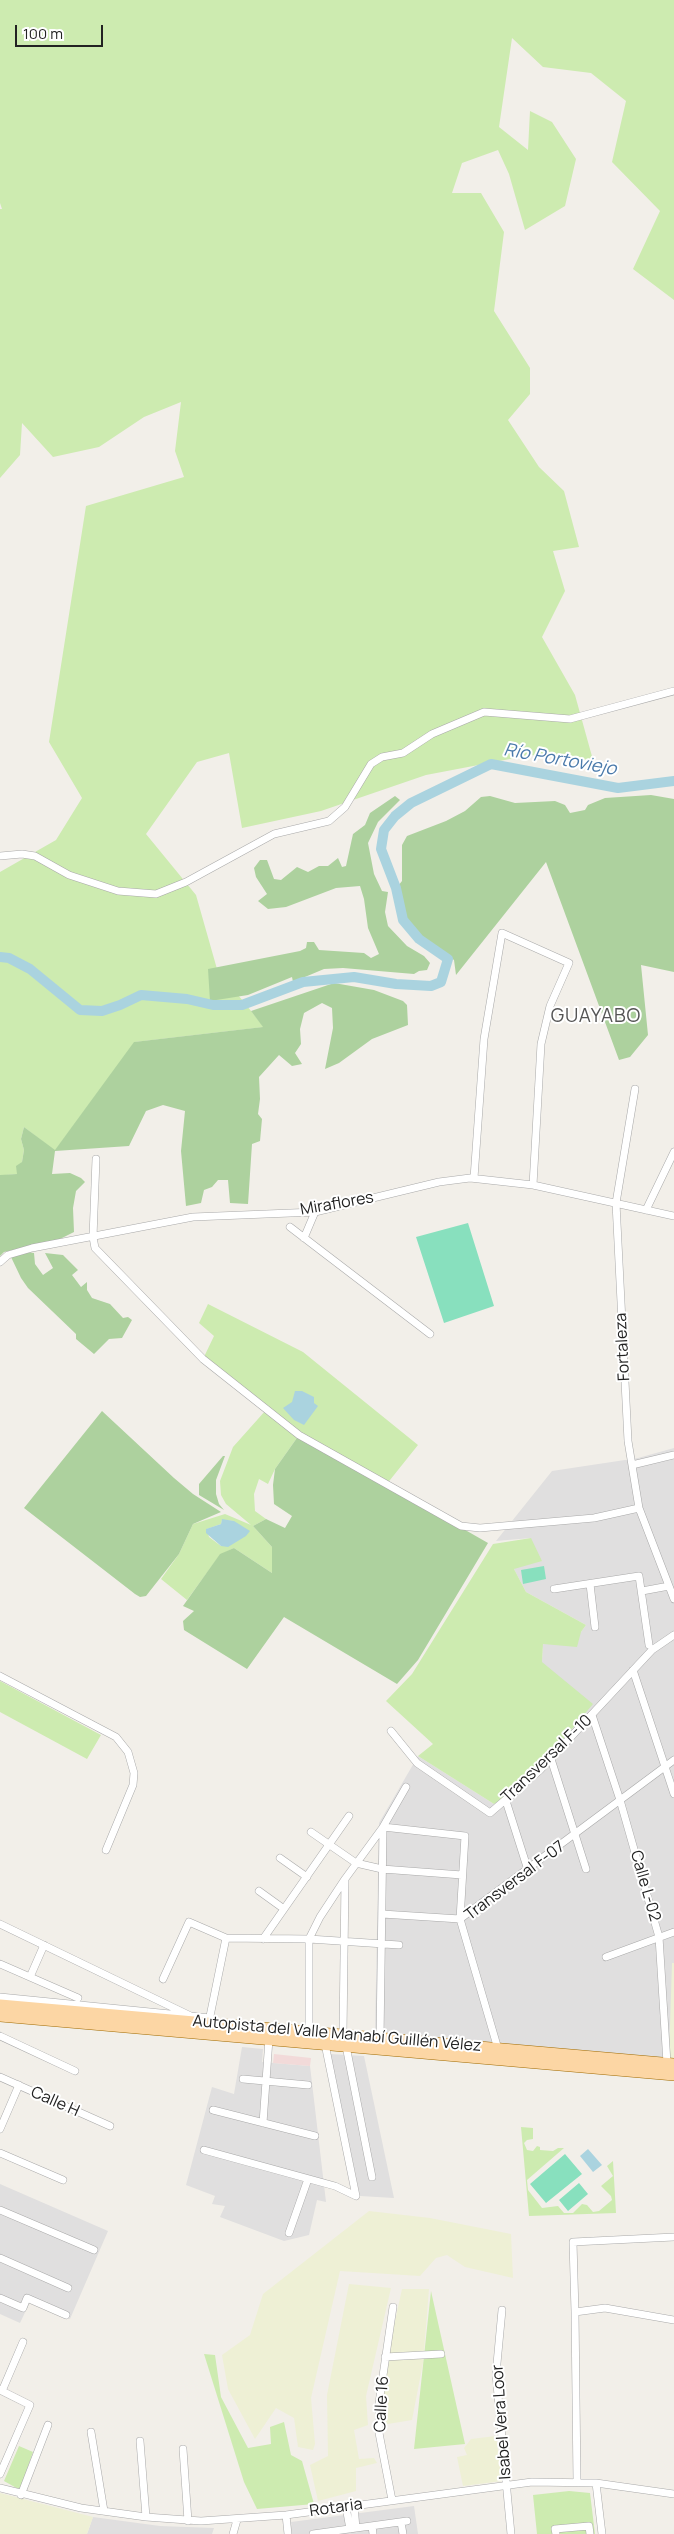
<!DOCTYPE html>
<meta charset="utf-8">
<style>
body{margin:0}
#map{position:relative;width:674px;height:2534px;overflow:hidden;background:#f2efe9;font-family:Manrope,sans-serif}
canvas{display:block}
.scale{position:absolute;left:15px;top:25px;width:88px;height:22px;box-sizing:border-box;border:2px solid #222;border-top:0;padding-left:6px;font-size:15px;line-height:18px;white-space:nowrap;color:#222;-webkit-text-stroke:4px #fff;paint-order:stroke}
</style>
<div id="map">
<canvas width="674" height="2534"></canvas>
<div class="scale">100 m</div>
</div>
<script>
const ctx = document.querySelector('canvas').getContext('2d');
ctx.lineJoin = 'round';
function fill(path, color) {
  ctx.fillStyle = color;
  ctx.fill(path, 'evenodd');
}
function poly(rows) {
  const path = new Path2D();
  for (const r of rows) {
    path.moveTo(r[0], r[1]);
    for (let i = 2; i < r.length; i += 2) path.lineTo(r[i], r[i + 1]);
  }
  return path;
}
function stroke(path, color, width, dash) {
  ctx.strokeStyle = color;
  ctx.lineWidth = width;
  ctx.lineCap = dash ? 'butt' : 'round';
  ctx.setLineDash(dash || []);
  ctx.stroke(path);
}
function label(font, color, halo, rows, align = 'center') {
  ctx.font = font + ' Manrope,sans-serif';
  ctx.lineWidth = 4;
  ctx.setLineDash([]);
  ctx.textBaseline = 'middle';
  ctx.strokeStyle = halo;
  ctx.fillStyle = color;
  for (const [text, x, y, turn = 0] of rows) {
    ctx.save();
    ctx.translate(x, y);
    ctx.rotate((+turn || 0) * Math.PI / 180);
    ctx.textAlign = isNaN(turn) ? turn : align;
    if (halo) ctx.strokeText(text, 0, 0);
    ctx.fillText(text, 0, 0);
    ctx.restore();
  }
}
fill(poly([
 [674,1448,674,2060,375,2033,379,1823,418,1756,494,1804,542,1661,543,1644,581,1632,586,1625,526,1592,514,1569,531,1538,496,1541,552,1471,638,1458],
 [242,2047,263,2049,262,2062,310,2066,326,2202,317,2200,309,2235,284,2241,220,2217,225,2206,212,2204,215,2196,186,2185,212,2087,234,2094],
 [330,2054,364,2056,394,2198,360,2196],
 [0,2184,108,2231,70,2319,30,2302,20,2323,0,2314],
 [414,2506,418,2534,292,2534,291,2522],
 [93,2517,160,2526,214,2528,212,2534,87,2534]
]), '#e0dfdf');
fill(poly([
 [274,2054,311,2058,310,2066,273,2063]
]), '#f2dad9');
fill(poly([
 [672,1963,674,1963,674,2058,669,2058],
 [369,2211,430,2218,511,2234,513,2278,465,2267,447,2255,436,2258,420,2276,340,2271,311,2398,315,2444,313,2450,298,2447,294,2418,276,2408,255,2439,228,2389,222,2355,250,2335,263,2294],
 [349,2284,391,2288,366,2396,368,2425,354,2430,359,2459,374,2458,377,2463,356,2468,356,2491,318,2501,310,2465,328,2456,327,2395],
 [402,2289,429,2289,423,2363,412,2420,382,2425,384,2371],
 [496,2436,502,2481,463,2486,457,2457,467,2455,464,2448,471,2439],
 [0,2493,93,2517,87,2534,0,2534]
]), '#eef0d5');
fill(poly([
 [0,0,674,0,674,300,633,269,660,211,612,162,626,101,591,73,543,67,512,38,499,127,528,150,530,111,552,122,576,159,565,206,525,230,509,174,498,150,462,163,452,193,481,193,504,232,494,311,530,368,530,394,508,420,539,467,564,491,579,547,553,551,565,591,542,637,575,695,593,760,531,755,426,775,321,811,242,828,229,753,197,762,146,834,196,895,217,969,264,1027,135,1042,55,1151,24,1127,21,1139,24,1150,22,1162,17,1174,6,1175,0,1175,0,872,56,840,82,798,49,742,86,506,184,477,175,451,181,402,144,417,99,447,53,457,22,423,20,455,0,478,0,209,2,209,0,203],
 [208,1304,303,1352,418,1445,386,1485,299,1435,275,1469,268,1484,259,1479,254,1494,255,1511,266,1519,253,1526,272,1547,272,1573,234,1548,220,1555,187,1600,161,1579,179,1554,193,1524,225,1514,251,1525,226,1504,221,1495,220,1481,233,1447,266,1410,203,1359,214,1336,199,1323],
 [222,1520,234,1521,221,1546,209,1537,207,1529,221,1524],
 [531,1538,542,1561,514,1569,526,1592,586,1625,581,1632,577,1647,543,1644,542,1662,593,1704,545,1761,511,1793,494,1804,418,1756,433,1744,386,1701,412,1674,493,1544],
 [0,1681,101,1735,87,1759,0,1712],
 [521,2127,533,2128,533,2139,527,2140,524,2143,527,2150,533,2151,537,2146,540,2147,540,2150,553,2151,558,2148,564,2148,527,2180,528,2190,542,2208,558,2206,564,2213,573,2213,582,2204,587,2205,593,2212,599,2211,612,2200,611,2196,601,2186,613,2176,607,2166,613,2161,616,2213,529,2216],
 [431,2291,465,2444,414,2449],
 [204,2354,215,2355,221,2397,248,2448,271,2444,270,2427,284,2422,291,2455,302,2461,314,2504,257,2509,244,2482],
 [19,2446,33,2452,20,2490,4,2481],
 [569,2491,590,2493,595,2534,537,2534,533,2495]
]), '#cdebb0');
fill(poly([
 [651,795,674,799,674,972,641,965,648,1035,630,1057,619,1060,546,862,456,975,454,960,424,938,405,920,398,886,402,881,402,845,407,836,446,821,465,811,481,797,490,796,515,803,555,801,565,805,570,813,585,810,588,805,605,798],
 [395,796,400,800,378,822,368,843,374,874,382,891,388,892,385,912,388,926,407,946,424,956,430,963,427,970,419,971,414,974,343,968,324,969,293,982,292,977,248,995,210,1001,208,969,300,951,306,948,307,942,314,942,319,950,364,953,371,958,379,954,368,928,364,899,360,886,336,888,286,907,268,909,258,901,267,894,256,877,254,868,260,860,267,860,274,879,281,880,297,867,308,872,319,866,328,866,338,858,342,867,346,866,353,834,365,825,370,813],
 [334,983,374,990,403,1001,407,1005,408,1025,372,1039,339,1063,325,1069,333,1028,332,1008,322,1003,304,1013,300,1029,301,1044,295,1053,302,1064,292,1066,279,1055,259,1077,260,1099,258,1114,262,1119,260,1141,252,1144,248,1204,230,1203,228,1180,218,1180,212,1187,204,1190,201,1203,186,1206,181,1151,185,1111,163,1105,146,1111,129,1146,55,1151,52,1174,70,1173,81,1178,85,1182,76,1191,73,1208,74,1232,58,1240,4,1252,0,1256,0,1175,17,1174,16,1166,22,1162,24,1150,21,1139,24,1127,55,1150,134,1042,263,1027,251,1011],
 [27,1252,34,1253,35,1264,43,1275,53,1268,45,1253,63,1255,78,1270,72,1275,81,1287,87,1282,87,1290,92,1298,110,1304,123,1318,128,1317,132,1320,122,1338,109,1339,94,1354,76,1339,76,1334,28,1288,21,1278,11,1257],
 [102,1411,174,1478,193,1494,221,1512,193,1524,179,1554,146,1596,140,1597,135,1594,24,1508],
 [299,1435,488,1543,418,1660,397,1684,284,1617,247,1669,184,1630,183,1621,194,1611,183,1606,220,1554,234,1548,272,1573,272,1547,253,1526,266,1519,285,1528,292,1516,274,1504,273,1485,275,1469],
 [223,1456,225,1456,216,1480,216,1494,219,1504,224,1510,199,1495,199,1484]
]), '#add19e');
fill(poly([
 [468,1223,494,1306,444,1323,416,1237],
 [544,1566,546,1579,523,1584,521,1570],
 [565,2154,582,2174,546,2203,530,2184],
 [579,2183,588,2194,568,2211,559,2200]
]), '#88e0be');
fill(poly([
 [295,1391,302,1391,314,1397,314,1403,318,1406,304,1425,294,1420,283,1408,292,1402],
 [222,1519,234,1521,250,1531,246,1536,228,1547,221,1546,206,1533,206,1529,221,1524],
 [588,2149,602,2165,593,2172,580,2156]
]), '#aad3df');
stroke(poly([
 [0,957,9,958,30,969,80,1010,102,1011,120,1005,141,995,187,999,213,1005,242,1005,303,982,354,977,396,984,431,986,441,982,448,959,419,939,403,920,396,888,381,849,384,830,395,816,411,803,491,764,618,788,674,781]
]), '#aad3df', 10);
const street = poly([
 [0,856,22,854,35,856,69,875,118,891,156,894,186,882,274,834,329,821,345,807,371,764,382,757,403,753,432,734,484,712,570,719,674,691],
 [635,1089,616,1203,628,1441,639,1508,674,1599],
 [96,1159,93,1237,95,1248,203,1359,299,1435,461,1526,480,1528,594,1518,639,1508],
 [474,1178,484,1039,502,933,569,963,550,1006,541,1044,533,1185],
 [646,1210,674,1152],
 [290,1227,430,1334],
 [304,1238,315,1212],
 [0,1262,8,1255,32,1248,193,1217,315,1212,439,1182,470,1178,533,1185,674,1216],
 [632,1465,674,1455],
 [590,1584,595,1627],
 [554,1589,639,1576,649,1645],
 [642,1591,669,1586],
 [633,1670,674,1794],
 [0,1676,116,1737,128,1752,134,1773,133,1785,106,1850],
 [592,1715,620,1800,659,1937,667,2063],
 [391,1731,417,1763,490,1813,540,1770,652,1650,674,1635],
 [551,1759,586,1869],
 [506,1801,528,1870],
 [311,1832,356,1863,382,1869,462,1875],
 [280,1858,307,1877],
 [259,1891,284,1909],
 [0,1924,201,2021],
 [263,1939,349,1816],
 [606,1957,674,1932],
 [0,1964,78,1998],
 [30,1977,44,1945],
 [163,1979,189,1922,226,1938,309,1939,399,1945],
 [0,1997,210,2018],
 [209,2021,226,1938],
 [309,2031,309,1939,320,1917,345,1879],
 [343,2034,345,1879,383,1827,465,1836,460,1919,382,1914],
 [0,2036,75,2071],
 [380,2038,383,1827,406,1787],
 [346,2046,372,2177],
 [498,2049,460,1919,674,1760],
 [0,2077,110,2126],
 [243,2079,308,2085],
 [213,2110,315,2136],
 [263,2123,269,2039],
 [0,2129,19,2085],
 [204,2150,335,2186,356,2196,325,2044],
 [0,2153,63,2180],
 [0,2210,94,2250],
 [289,2233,308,2179],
 [0,2258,68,2288],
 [0,2298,23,2308,27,2298,66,2315],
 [502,2310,496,2374,511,2534],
 [575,2312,573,2242,674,2237],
 [385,2357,441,2354],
 [0,2390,30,2405,0,2474],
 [2,2391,23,2342],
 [91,2432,104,2511],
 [140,2441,146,2517],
 [183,2449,188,2521],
 [577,2481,575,2312,605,2308,674,2320],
 [596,2483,602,2534],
 [0,2488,81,2508,146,2517,201,2521,286,2515,532,2482,596,2483,674,2494],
 [21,2495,48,2425],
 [392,2500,379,2433,379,2403,393,2307],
 [354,2506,356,2528],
 [346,2507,350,2529],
 [286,2515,288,2534],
 [401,2522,403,2534],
 [372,2526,373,2534],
 [233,2534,237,2520],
 [313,2534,407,2521],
 [556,2534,555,2529,589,2526,590,2534]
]);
const primary = poly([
 [0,2005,674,2064],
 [0,2016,674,2075]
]);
stroke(street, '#a9a9a9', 8);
stroke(primary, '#a06b00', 12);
stroke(street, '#fff', 7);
stroke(primary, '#fcd6a4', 11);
label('16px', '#222', '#fff', [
 ["Miraflores",337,1204,-10],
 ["Fortaleza",623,1347,-93],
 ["Transversal F-10",547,1759,-44],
 ["Transversal F-07",515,1881,-37],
 ["Calle L-02",645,1886,74],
 ["Autopista del Valle Manabí Guillén Vélez",337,2034,5],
 ["Calle H",55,2102,24],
 ["Calle 16",382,2404,-87],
 ["Isabel Vera Loor",502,2422,-94],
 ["Rotaria",336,2508,-8]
]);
label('italic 18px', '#4a7aab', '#fff', [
 ["Río Portoviejo",560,760,10]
]);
ctx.letterSpacing = '1px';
label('19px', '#555', '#fff', [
 ["GUAYABO",596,1017]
]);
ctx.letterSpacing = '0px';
</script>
